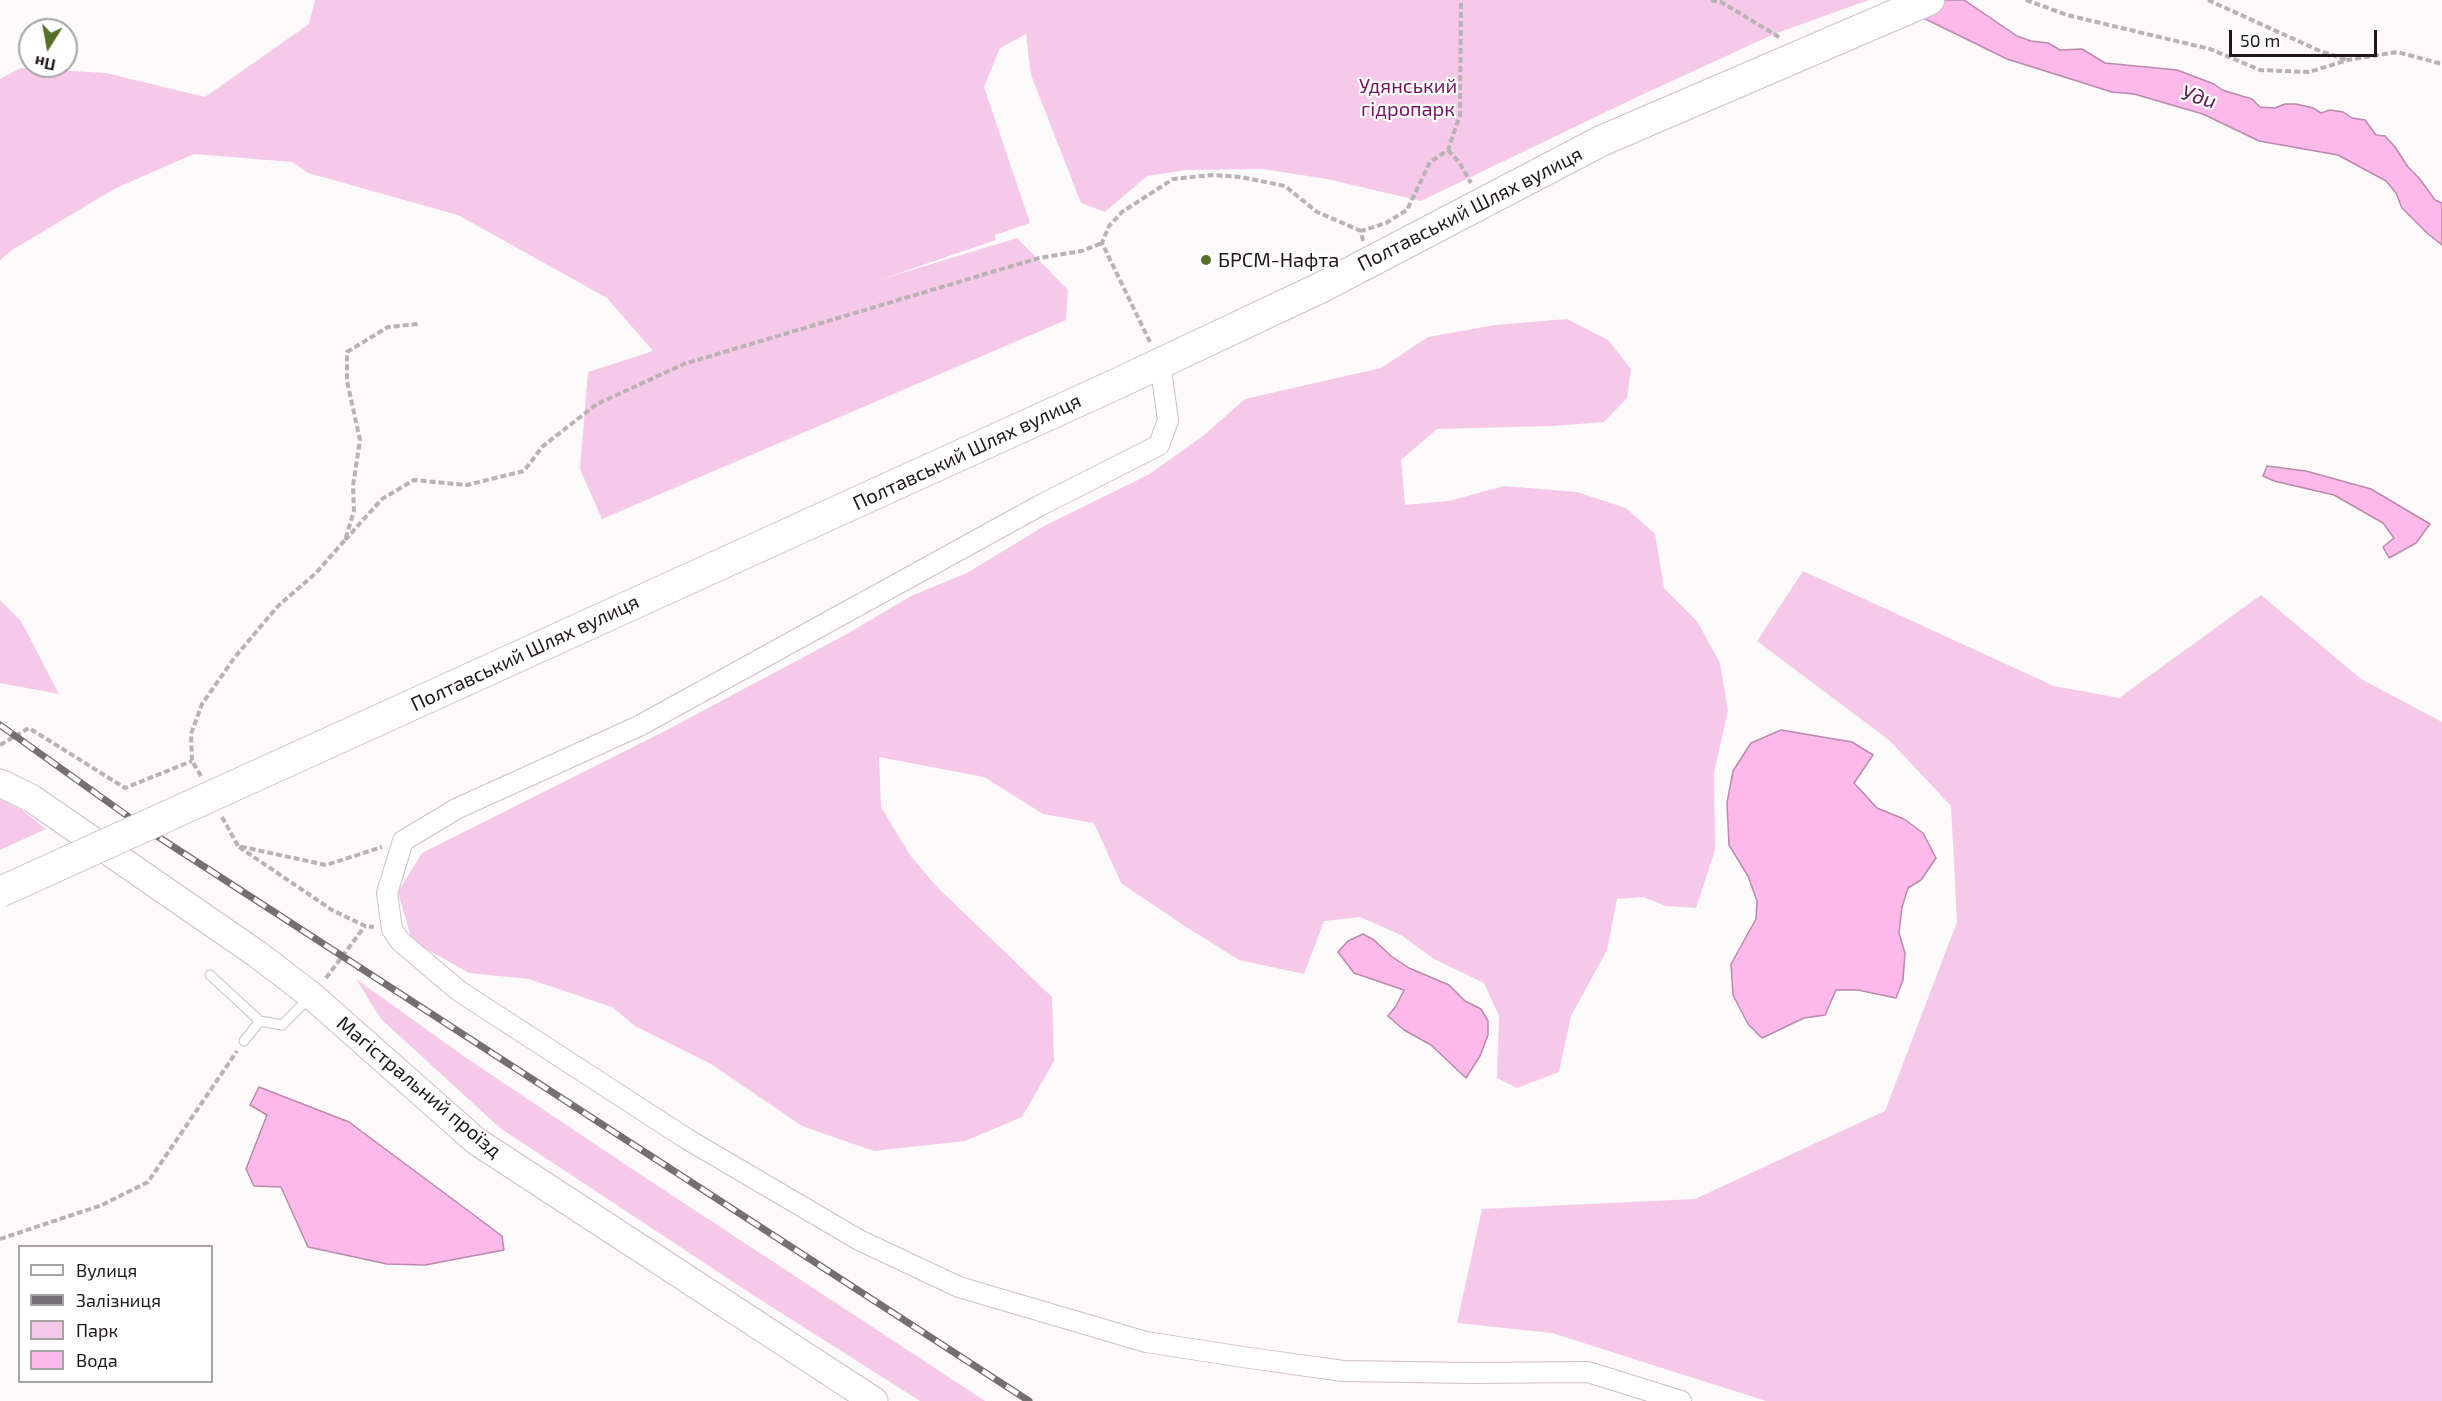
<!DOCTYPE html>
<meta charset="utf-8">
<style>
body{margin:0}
#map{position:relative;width:2442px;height:1401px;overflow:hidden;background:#fdfafc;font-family:"Exo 2",sans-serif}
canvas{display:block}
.legend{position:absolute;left:18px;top:1245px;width:195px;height:138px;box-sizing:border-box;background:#fff;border:2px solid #a5a3a4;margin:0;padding:8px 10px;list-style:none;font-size:18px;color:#1e181c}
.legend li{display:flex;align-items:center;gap:12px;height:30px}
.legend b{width:30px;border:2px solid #a5a3a4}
.north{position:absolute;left:18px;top:18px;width:60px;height:60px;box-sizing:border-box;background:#fff;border:2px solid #a5a3a4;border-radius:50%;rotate:191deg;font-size:16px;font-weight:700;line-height:24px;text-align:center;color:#1e181c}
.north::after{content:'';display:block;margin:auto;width:21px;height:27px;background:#547125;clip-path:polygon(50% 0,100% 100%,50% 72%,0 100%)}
.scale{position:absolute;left:2229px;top:30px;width:148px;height:27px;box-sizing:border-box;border:3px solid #1e181c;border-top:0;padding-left:8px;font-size:18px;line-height:21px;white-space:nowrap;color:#1e181c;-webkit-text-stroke:4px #fff;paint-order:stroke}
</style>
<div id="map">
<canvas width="2442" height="1401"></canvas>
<ul class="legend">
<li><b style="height:8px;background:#fff"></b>Вулиця</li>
<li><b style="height:8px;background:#746f72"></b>Залізниця</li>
<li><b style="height:16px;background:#f6c9e8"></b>Парк</li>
<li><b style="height:16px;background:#fdb9e9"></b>Вода</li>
</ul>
<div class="north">Пн</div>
<div class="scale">50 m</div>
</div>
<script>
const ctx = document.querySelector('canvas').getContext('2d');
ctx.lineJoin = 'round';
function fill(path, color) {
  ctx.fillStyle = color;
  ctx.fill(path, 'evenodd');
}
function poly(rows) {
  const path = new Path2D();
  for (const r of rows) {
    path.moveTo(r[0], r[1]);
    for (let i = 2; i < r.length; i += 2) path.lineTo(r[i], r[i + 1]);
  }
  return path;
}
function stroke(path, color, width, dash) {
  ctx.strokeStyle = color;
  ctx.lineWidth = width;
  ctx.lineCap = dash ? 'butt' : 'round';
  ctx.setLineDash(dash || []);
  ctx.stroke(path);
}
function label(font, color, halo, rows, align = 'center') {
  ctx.font = font + ' "Exo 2",sans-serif';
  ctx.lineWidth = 4.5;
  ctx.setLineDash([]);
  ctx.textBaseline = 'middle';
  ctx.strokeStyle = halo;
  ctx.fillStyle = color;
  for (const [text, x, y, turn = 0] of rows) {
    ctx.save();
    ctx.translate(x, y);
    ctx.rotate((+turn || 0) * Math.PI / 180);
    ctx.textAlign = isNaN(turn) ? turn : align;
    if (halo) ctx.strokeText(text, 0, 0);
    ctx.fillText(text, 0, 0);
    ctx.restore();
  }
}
fill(poly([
 [315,0,1869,0,1774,34,1637,97,1421,201,1327,179,1263,169,1186,170,1147,176,1105,212,1081,203,1031,75,1026,34,1000,48,984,87,1030,223,995,235,996,240,879,280,1017,238,1068,290,1066,320,602,519,580,469,588,372,653,351,607,298,458,215,308,173,292,162,194,154,116,188,12,250,0,260,0,79,21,68,106,73,205,97,309,24],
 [1567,319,1608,340,1631,369,1627,398,1604,422,1553,426,1437,429,1401,460,1405,505,1449,501,1504,486,1577,492,1626,508,1655,534,1664,588,1697,621,1720,663,1728,711,1714,772,1715,850,1696,908,1666,906,1643,897,1617,899,1607,950,1571,1016,1559,1072,1517,1088,1497,1078,1499,1016,1484,983,1434,959,1401,935,1360,917,1324,921,1304,974,1239,960,1183,925,1121,883,1094,823,1043,814,984,777,879,757,881,807,910,855,937,887,1052,997,1054,1061,1022,1117,965,1141,874,1151,802,1126,711,1064,635,1026,612,1007,529,979,469,973,412,941,398,892,422,853,663,732,847,634,911,596,967,573,1046,525,1148,475,1203,436,1245,399,1381,368,1428,337,1495,325],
 [1803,571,2054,686,2119,698,2261,595,2361,679,2442,722,2442,1401,1766,1401,1552,1333,1457,1323,1482,1209,1695,1199,1885,1111,1957,922,1951,806,1889,740,1757,641],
 [0,600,21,621,59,694,0,683],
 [0,799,23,811,46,829,0,850],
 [356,979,465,1057,629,1167,985,1401,920,1401,753,1295,500,1128,381,1019]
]), '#f6c9e8');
const water = poly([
 [1894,0,1964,0,2017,36,2031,41,2048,43,2060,50,2082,49,2105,63,2177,70,2214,84,2222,90,2252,99,2260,107,2275,108,2285,104,2296,104,2313,108,2321,113,2330,110,2343,112,2352,118,2365,120,2376,135,2385,136,2395,147,2408,167,2419,178,2435,200,2442,203,2442,245,2427,233,2402,208,2396,193,2386,181,2338,155,2259,141,2203,114,2134,94,2112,92,2007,59,1907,10,1894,0],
 [2267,466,2306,471,2371,489,2430,524,2416,543,2389,558,2383,547,2394,538,2383,523,2334,495,2274,481,2263,476,2267,466],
 [1781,730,1852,742,1873,755,1854,783,1877,808,1904,819,1923,833,1936,858,1921,880,1908,888,1902,907,1899,933,1905,953,1903,980,1896,998,1858,990,1836,990,1825,1015,1804,1018,1762,1038,1748,1024,1733,995,1731,964,1756,919,1757,901,1748,876,1729,845,1727,803,1733,771,1751,743,1781,730],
 [1363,934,1374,940,1391,956,1409,968,1449,985,1465,1001,1481,1009,1488,1021,1488,1035,1480,1056,1466,1078,1431,1045,1404,1030,1388,1016,1396,1006,1404,990,1354,973,1338,952,1348,941,1363,934],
 [259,1087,349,1122,502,1236,504,1250,425,1265,387,1264,308,1247,281,1187,254,1186,246,1169,267,1115,250,1105,259,1087]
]);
fill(water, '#fdb9e9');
stroke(water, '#ba89ac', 1.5);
const lane = poly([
 [210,975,260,1021],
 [244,1041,260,1021,282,1025,310,997]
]);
const street = poly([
 [1160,362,1168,420,1159,445,1039,506,639,726,456,809,403,841,387,893,392,929,400,941,459,991,687,1139,859,1240,959,1287,1146,1342,1243,1357,1343,1371,1472,1373,1588,1372,1681,1401]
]);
const secondary = poly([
 [0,783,31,798,257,954,312,996,476,1141,874,1401]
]);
const primary = poly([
 [348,734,1112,386,1322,287,1601,141,1929,0]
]);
stroke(lane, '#cebfc9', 11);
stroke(street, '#cebfc9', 22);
stroke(secondary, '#cebfc9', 29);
stroke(primary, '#cebfc9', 32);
stroke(poly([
 [1711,0,1721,2,1779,37],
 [2026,0,2067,15,2210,49,2260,70,2309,72,2348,60,2397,52,2442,64],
 [2208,0,2320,51,2348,60],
 [1448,150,1459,162,1471,183],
 [1363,241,1361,231,1386,223,1407,210,1430,162,1448,150,1460,115,1461,0],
 [1150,342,1102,243,1109,226,1122,212,1173,179,1211,175,1241,177,1285,186,1317,212,1361,231],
 [345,540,382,499,414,480,467,485,524,471,543,446,597,404,684,364,1039,258,1082,251,1102,243],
 [0,745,29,728,125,788,192,761],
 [201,776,192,761,191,734,202,704,235,657,278,606,316,573,345,540,354,511,353,486,360,440,347,381,347,352,388,327,418,324],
 [222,817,238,846,326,865,382,847],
 [239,847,332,910,365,926,374,927],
 [326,978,365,926],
 [0,1239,102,1205,148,1182,237,1051]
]), '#b7b3b5', 4, [6, 3]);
stroke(lane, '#fff', 9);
stroke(street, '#fff', 20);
stroke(secondary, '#fff', 27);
stroke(primary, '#fff', 30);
const rail = poly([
 [0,725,143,827,1029,1401]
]);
stroke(rail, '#746f72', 7);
stroke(rail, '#fff', 4.5, [14]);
const primaryBridge = poly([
 [0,892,348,734]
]);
stroke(primaryBridge, '#cebfc9', 32, []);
stroke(primaryBridge, '#fff', 30);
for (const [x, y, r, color] of [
 [1206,260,6,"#547125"]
]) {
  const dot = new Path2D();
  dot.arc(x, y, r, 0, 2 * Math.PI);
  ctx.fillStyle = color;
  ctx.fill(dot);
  stroke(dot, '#fff', 2);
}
label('20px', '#731360', '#fff', [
 ["Удянський",1408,86],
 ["гідропарк",1408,109]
]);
label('20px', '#1e181c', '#fff', [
 ["Полтавський Шлях вулиця",1470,209,-27],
 ["Полтавський Шлях вулиця",967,452,-25],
 ["Полтавський Шлях вулиця",525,653,-25],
 ["Магістральний проїзд",419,1087,40]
]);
label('20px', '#1e181c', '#fff', [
 ["БРСМ-Нафта",1218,260]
], 'left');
label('italic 21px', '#5c154d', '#fff', [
 ["Уди",2199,97,17]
]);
</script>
